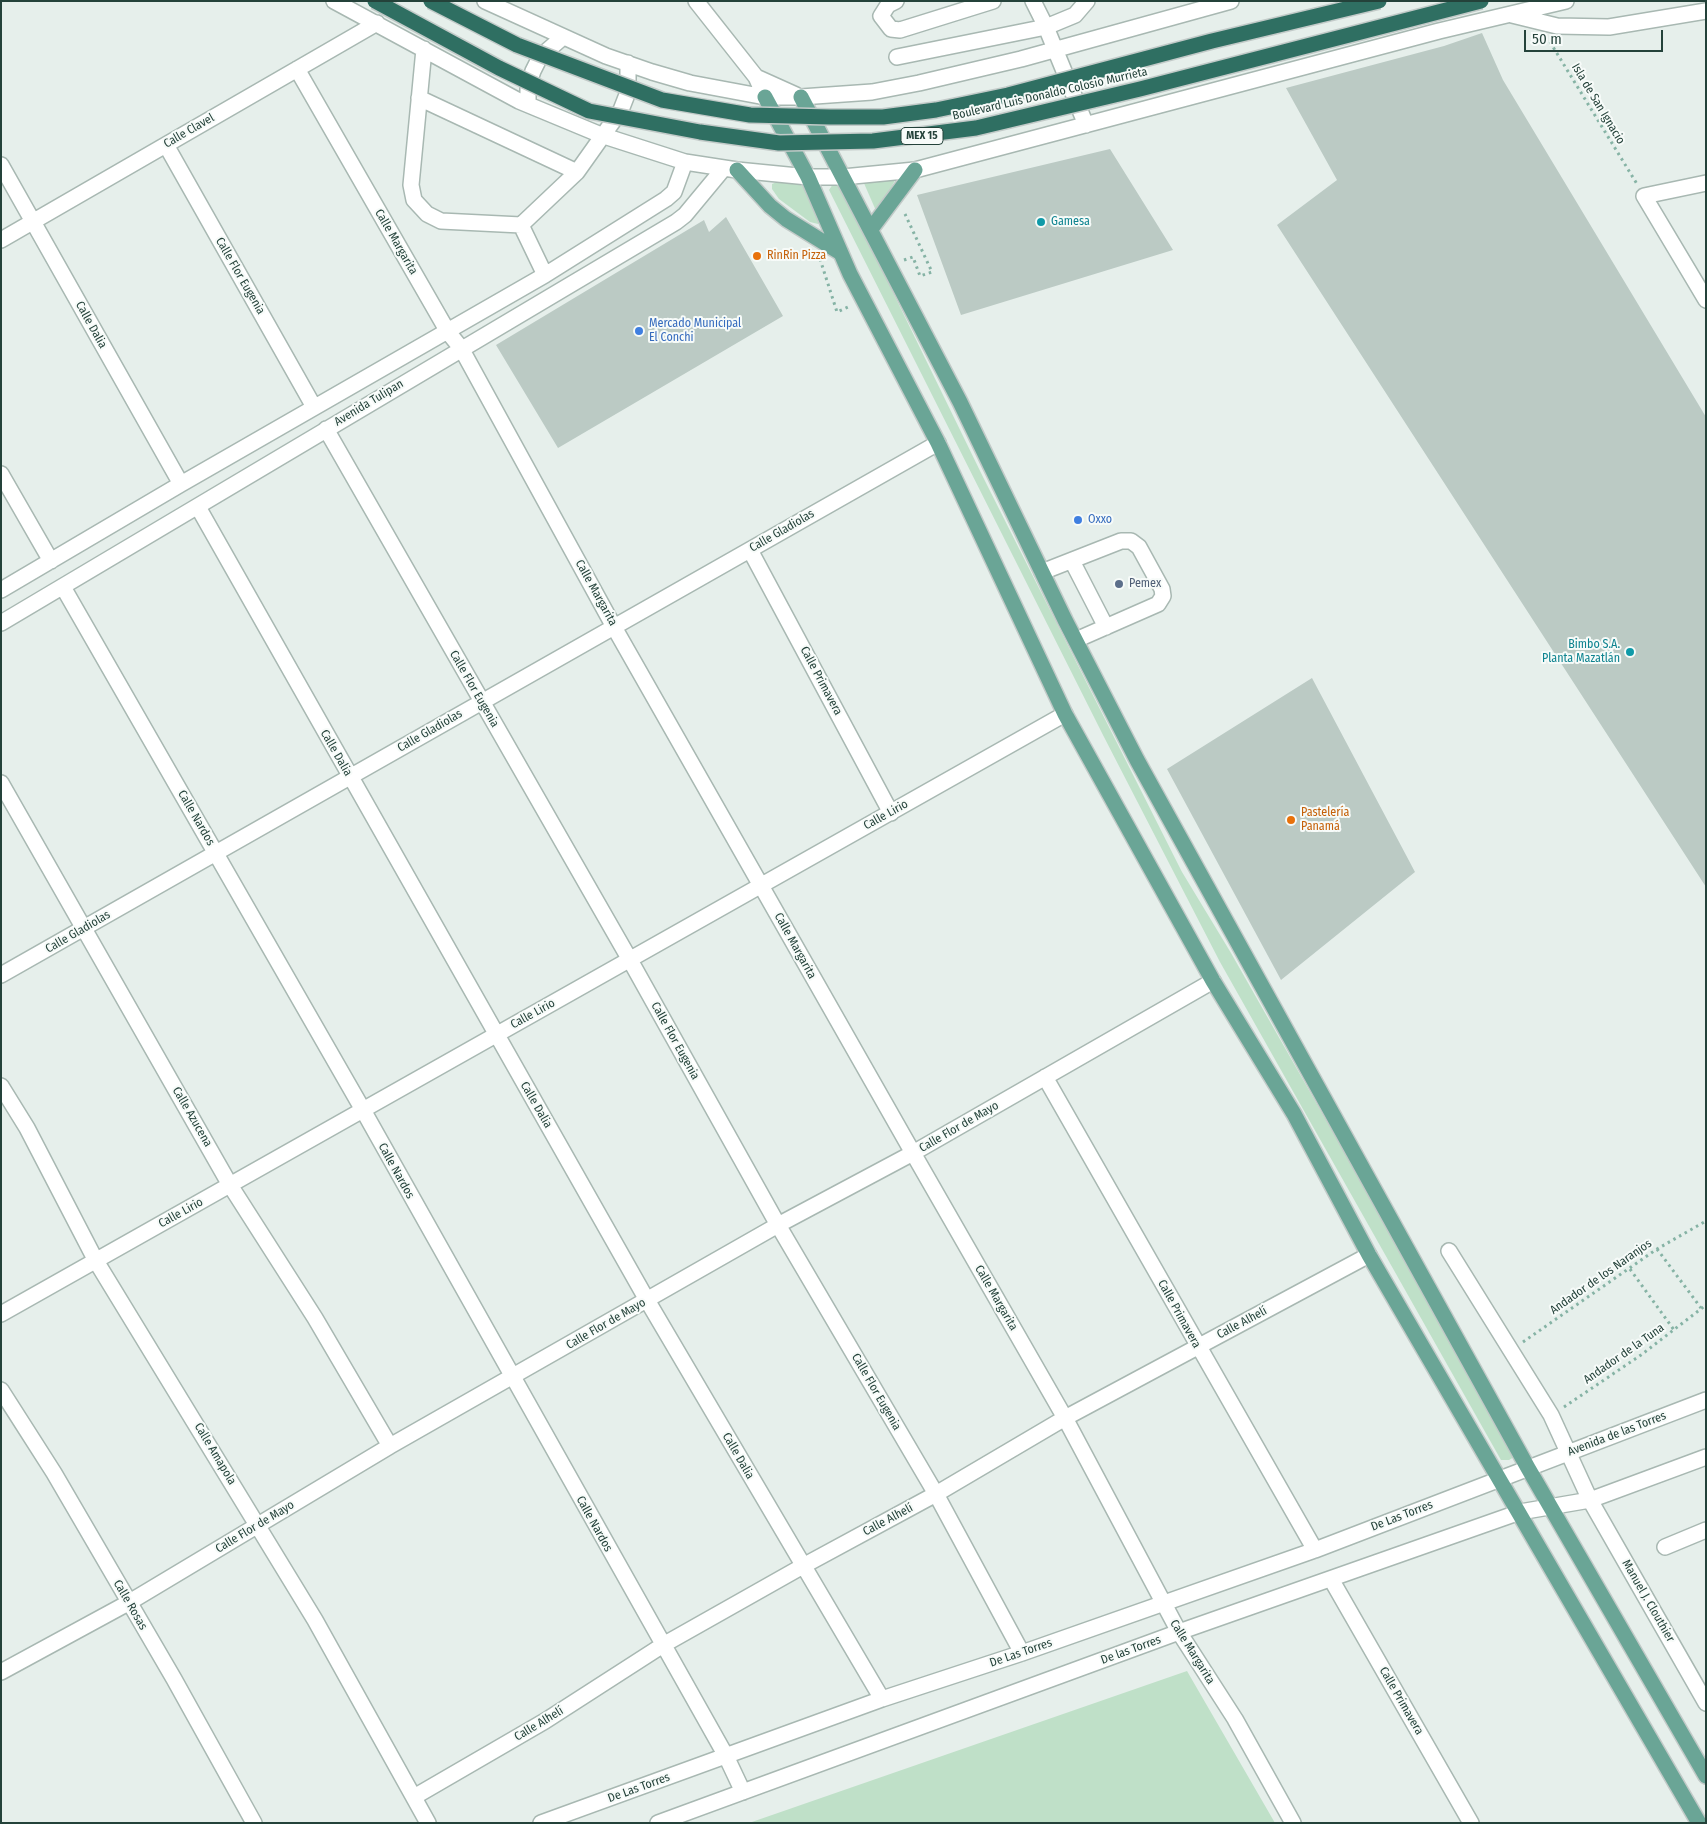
<!DOCTYPE html>
<meta charset="utf-8">
<style>
body{margin:0}
#map{position:relative;width:1707px;height:1824px;overflow:hidden;background:#e6efeb;font-family:"Fira Sans Condensed",sans-serif}
canvas{display:block}
.frame{position:absolute;inset:0;border:2px solid #24423a;pointer-events:none}
.scale{position:absolute;left:1524px;top:30px;width:139px;height:22px;box-sizing:border-box;border:2px solid #24423a;border-top:0;padding-left:6px;font-size:15px;line-height:18px;white-space:nowrap;color:#24423a;-webkit-text-stroke:4px #f7fbf9;paint-order:stroke}
</style>
<div id="map">
<canvas width="1707" height="1824"></canvas>
<div class="frame"></div>
<div class="scale">50 m</div>
</div>
<script>
const ctx = document.querySelector('canvas').getContext('2d');
ctx.lineJoin = 'round';
function fill(path, color) {
  ctx.fillStyle = color;
  ctx.fill(path, 'evenodd');
}
function poly(rows) {
  const path = new Path2D();
  for (const r of rows) {
    path.moveTo(r[0], r[1]);
    for (let i = 2; i < r.length; i += 2) path.lineTo(r[i], r[i + 1]);
  }
  return path;
}
function stroke(path, color, width, dash) {
  ctx.strokeStyle = color;
  ctx.lineWidth = width;
  ctx.lineCap = dash ? 'butt' : 'round';
  ctx.setLineDash(dash || []);
  ctx.stroke(path);
}
function label(font, color, halo, rows, align = 'center') {
  ctx.font = font + ' "Fira Sans Condensed",sans-serif';
  ctx.lineWidth = 4;
  ctx.setLineDash([]);
  ctx.textBaseline = 'middle';
  ctx.strokeStyle = halo;
  ctx.fillStyle = color;
  for (const [text, x, y, turn = 0] of rows) {
    ctx.save();
    ctx.translate(x, y);
    ctx.rotate((+turn || 0) * Math.PI / 180);
    ctx.textAlign = isNaN(turn) ? turn : align;
    if (halo) ctx.strokeText(text, 0, 0);
    ctx.fillText(text, 0, 0);
    ctx.restore();
  }
}
fill(poly([
 [898,175,877,213,863,181],
 [789,177,805,188,826,219,818,224,810,222,779,199,772,189,772,184],
 [833,184,841,186,983,477,1182,872,1231,953,1409,1266,1514,1457,1509,1460,1501,1460,1220,962,1104,737,829,190],
 [1187,1671,1275,1823,749,1823]
]), '#bfe0c8');
fill(poly([
 [1482,33,1503,80,1706,417,1706,887,1277,225,1337,180,1286,88,1444,46],
 [1110,149,1173,250,961,315,917,195],
 [726,217,783,316,558,448,496,345,704,220,709,232],
 [1312,678,1415,872,1281,980,1167,769]
]), '#bbcac4');
const minor = poly([
 [334,1,519,101,601,135,685,162,737,170,808,177,843,177,915,170,1439,31,1566,1],
 [485,1,606,56,652,72,690,83,765,97,801,97,872,92,919,83,1021,59,1231,1],
 [696,1,756,77,765,97],
 [896,1,888,5,881,16,891,29,900,30,993,1],
 [1033,1,1046,27,1075,15,1087,1],
 [1512,15,1557,26,1609,27,1706,11],
 [424,49,411,185,414,200,427,214,441,221,521,225,577,172,621,110,628,92,628,63],
 [897,57,1046,27,1086,125],
 [297,69,448,332,461,348,614,627,913,1153,1065,1418,1179,1632,1235,1719,1293,1823],
 [756,77,796,95],
 [419,98,577,172],
 [528,104,528,86,533,71,540,57,563,37],
 [166,145,314,407],
 [1,165,181,484],
 [1706,183,1644,196,1706,300],
 [521,225,545,275],
 [1,240,377,23],
 [326,429,630,960,778,1225,936,1494,1022,1653],
 [1,474,51,561],
 [198,507,647,1300,882,1699],
 [750,550,891,813],
 [1072,561,1106,627],
 [1042,572,1121,541,1131,541,1139,547,1162,589,1163,596,1158,604,1076,640],
 [63,587,363,1110,726,1756,743,1792],
 [1,590,181,484,545,275,666,199,674,192,685,162],
 [1,623,676,222,685,215,724,168],
 [1,783,230,1185,315,1318,390,1446],
 [1,975,938,443],
 [1045,1077,1315,1550],
 [1,1086,27,1128,96,1261,315,1620,428,1823],
 [1449,1251,1551,1415,1590,1500,1706,1703],
 [1,1314,1065,714],
 [1,1390,54,1473,174,1679,254,1823],
 [1665,1547,1706,1530],
 [1331,1579,1471,1823],
 [1,1672,128,1603,390,1446,778,1225,913,1153,1213,981],
 [414,1797,545,1721,663,1645,803,1566,936,1494,1065,1418,1369,1255],
 [541,1823,882,1699,1022,1653,1315,1550,1706,1400],
 [658,1823,1179,1632,1520,1512,1590,1500,1706,1457]
]);
const major = poly([
 [765,97,808,177,850,274,938,443,1065,714,1213,981,1294,1114,1369,1255,1699,1823],
 [801,97,960,402,1065,620,1137,760,1528,1468,1706,1776],
 [737,170,770,206,786,219,841,253],
 [871,229,915,170]
]);
stroke(minor, '#a8b8b2', 18);
stroke(major, '#c2cac8', 18);
stroke(poly([
 [1550,42,1637,184],
 [820,259,837,312,848,307],
 [904,260,913,257,920,276,932,272,905,214],
 [1657,1249,1701,1308],
 [1630,1269,1674,1330],
 [1523,1342,1657,1249,1706,1221],
 [1564,1407,1641,1355,1706,1305]
]), '#86b3a5', 3, [2.5, 4]);
stroke(minor, '#fff', 15);
stroke(major, '#6aa596', 15);
const highwayBridge = poly([
 [375,1,499,68,589,111,700,132,779,143,873,141,976,128,1140,89,1481,1],
 [431,1,517,45,662,100,750,115,830,117,883,117,936,110,1008,95,1212,41,1379,1]
]);
stroke(highwayBridge, '#c2cac8', 18, []);
stroke(highwayBridge, '#2f6f62', 15);
for (const [x, y, r, color] of [
 [1041,222,5,"#0f9aa8"],
 [757,256,5,"#e8710a"],
 [639,331,5,"#3f7fe0"],
 [1078,520,5,"#3f7fe0"],
 [1119,584,5,"#5c6f8a"],
 [1630,652,5,"#0f9aa8"],
 [1291,820,5,"#e8710a"]
]) {
  const dot = new Path2D();
  dot.arc(x, y, r, 0, 2 * Math.PI);
  ctx.fillStyle = color;
  ctx.fill(dot);
  stroke(dot, '#f7fbf9', 2);
}
for (const [x, y, w] of [
 [922,136,42]
]) {
  const box = new Path2D();
  box.roundRect(x - w / 2, y - 8.5, w, 17, 4);
  ctx.fillStyle = '#f7fbf9';
  ctx.fill(box);
  stroke(box, '#24423a', 1);
}
label('bold 11px', '#24423a', null, [
 ["MEX 15",922,136]
]);
label('12px', '#24423a', '#f7fbf9', [
 ["Boulevard Luis Donaldo Colosio Murrieta",1050,94,-13],
 ["Isla de San Ignacio",1598,104,59],
 ["Calle Clavel",189,131,-30],
 ["Calle Margarita",396,242,60],
 ["Calle Flor Eugenia",240,276,60],
 ["Calle Dalia",91,325,61],
 ["Avenida Tulipan",369,403,-31],
 ["Calle Gladiolas",782,531,-30],
 ["Calle Margarita",596,593,61],
 ["Calle Primavera",821,681,62],
 ["Calle Flor Eugenia",474,689,60],
 ["Calle Gladiolas",430,731,-30],
 ["Calle Dalia",336,753,60],
 ["Calle Lirio",886,815,-29],
 ["Calle Nardos",196,818,60],
 ["Calle Gladiolas",78,932,-30],
 ["Calle Margarita",795,946,61],
 ["Calle Lirio",533,1014,-29],
 ["Calle Flor Eugenia",675,1041,61],
 ["Calle Dalia",536,1105,60],
 ["Calle Azucena",192,1117,60],
 ["Calle Flor de Mayo",959,1127,-30],
 ["Calle Nardos",396,1171,61],
 ["Calle Lirio",181,1213,-29],
 ["Andador de los Naranjos",1601,1277,-35],
 ["Calle Margarita",996,1298,60],
 ["Calle Primavera",1179,1314,61],
 ["Calle Alhelí",1242,1323,-28],
 ["Calle Flor de Mayo",606,1324,-30],
 ["Andador de la Tuna",1624,1354,-35],
 ["Calle Flor Eugenia",876,1392,60],
 ["Avenida de las Torres",1617,1434,-21],
 ["Calle Amapola",215,1454,59],
 ["Calle Dalia",738,1456,60],
 ["De Las Torres",1402,1516,-21],
 ["Calle Alhelí",888,1520,-28],
 ["Calle Nardos",594,1524,61],
 ["Calle Flor de Mayo",255,1527,-31],
 ["Manuel J. Clouthier",1648,1601,60],
 ["Calle Rosas",130,1605,60],
 ["De las Torres",1131,1650,-20],
 ["Calle Margarita",1192,1652,58],
 ["De Las Torres",1021,1653,-19],
 ["Calle Primavera",1401,1701,60],
 ["Calle Alhelí",539,1724,-31],
 ["De Las Torres",639,1788,-20]
]);
label('12px', '#0d838f', '#f7fbf9', [
 ["Gamesa",1051,222],
 ["Bimbo S.A.",1620,645,"right"],
 ["Planta Mazatlán",1620,659,"right"]
], 'left');
label('12px', '#c56008', '#f7fbf9', [
 ["RinRin Pizza",767,256],
 ["Pastelería",1301,813],
 ["Panamá",1301,827]
], 'left');
label('12px', '#366cbe', '#f7fbf9', [
 ["Mercado Municipal",649,324],
 ["El Conchi",649,338],
 ["Oxxo",1088,520]
], 'left');
label('12px', '#4e5e75', '#f7fbf9', [
 ["Pemex",1129,584]
], 'left');
</script>
